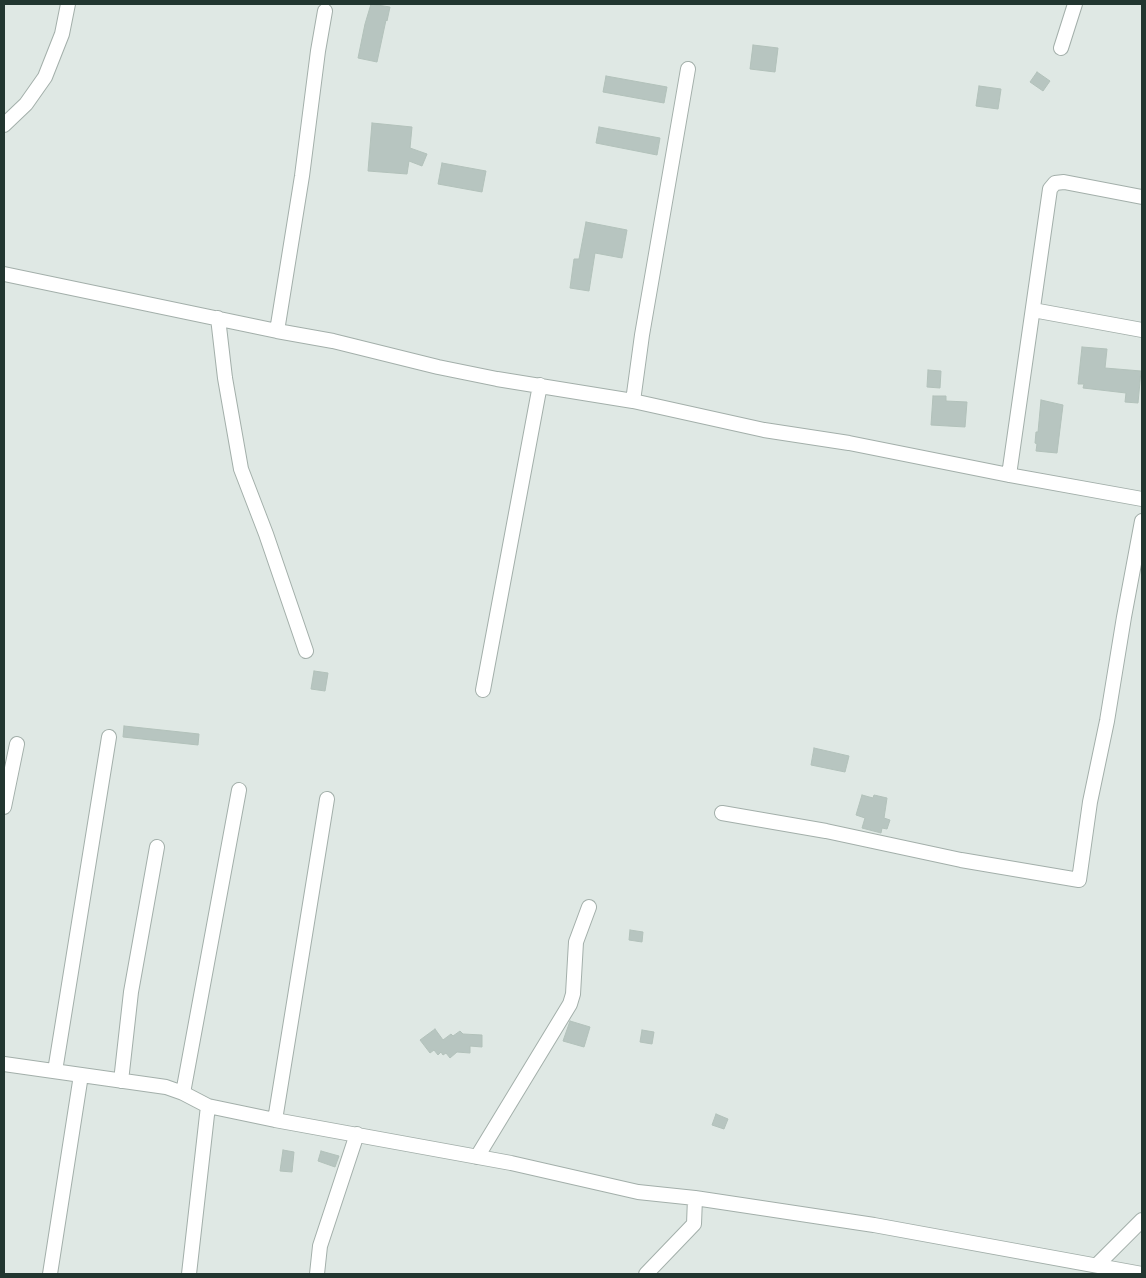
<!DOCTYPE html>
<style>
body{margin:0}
#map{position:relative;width:1146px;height:1278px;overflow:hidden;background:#dfe8e4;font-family:Raleway,sans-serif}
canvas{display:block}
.frame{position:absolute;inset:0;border:5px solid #223630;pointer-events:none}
</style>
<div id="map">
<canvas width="1146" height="1278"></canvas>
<div class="frame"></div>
</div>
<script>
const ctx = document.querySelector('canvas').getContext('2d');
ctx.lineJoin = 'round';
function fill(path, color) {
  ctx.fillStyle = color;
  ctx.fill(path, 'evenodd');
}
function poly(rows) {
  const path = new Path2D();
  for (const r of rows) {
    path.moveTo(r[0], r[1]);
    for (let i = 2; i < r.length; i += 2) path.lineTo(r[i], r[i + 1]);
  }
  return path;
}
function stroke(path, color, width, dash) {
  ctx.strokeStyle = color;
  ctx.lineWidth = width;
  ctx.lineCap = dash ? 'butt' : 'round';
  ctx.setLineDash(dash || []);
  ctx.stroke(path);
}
const building = poly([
 [371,4,390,7,387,21,386,20,377,62,358,58,365,24,371,4],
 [753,45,778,48,775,72,750,69,753,45],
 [1037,72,1050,81,1043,91,1030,82,1037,72],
 [606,76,667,87,664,103,603,92,606,76],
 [979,86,1001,89,998,109,976,106,979,86],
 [372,123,412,127,410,148,427,154,422,166,409,161,407,174,368,171,372,123],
 [599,127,660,138,657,155,596,143,599,127],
 [442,163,486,171,482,192,438,184,442,163],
 [586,222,627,230,622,258,595,253,589,291,570,288,574,259,579,259,586,222],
 [1082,347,1107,349,1105,368,1141,371,1138,403,1125,402,1126,393,1083,388,1084,384,1078,384,1082,347],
 [928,370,941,371,940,388,927,387,928,370],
 [933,396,946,396,946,401,967,402,965,427,931,425,933,396],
 [1041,400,1063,405,1057,453,1036,451,1037,444,1035,443,1036,432,1038,432,1041,400],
 [314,671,328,673,325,691,311,689,314,671],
 [124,726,199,734,198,745,123,737,124,726],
 [814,748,849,756,845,772,811,765,814,748],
 [862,795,873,798,874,795,887,798,884,818,890,820,887,829,882,828,881,833,862,828,865,818,856,815,862,795],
 [630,930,643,932,642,942,629,940,630,930],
 [570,1021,590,1027,584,1047,563,1041,570,1021],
 [435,1029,443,1040,451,1034,453,1036,460,1031,463,1034,482,1035,482,1047,470,1046,470,1053,457,1052,450,1058,446,1053,443,1055,441,1052,438,1055,434,1050,430,1053,420,1040,435,1029],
 [642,1030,654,1032,652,1044,640,1042,642,1030],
 [716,1114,728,1119,724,1129,712,1125,716,1114],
 [283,1150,294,1152,292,1172,280,1171,283,1150],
 [321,1151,339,1156,335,1167,318,1161,321,1151]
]);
fill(building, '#b7c5c0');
stroke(building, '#b2c1ba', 1);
const minor = poly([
 [1061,48,1075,4],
 [4,125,26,104,45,77,62,34,68,4],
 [4,274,277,331,333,341,438,367,497,379,633,401,764,430,849,443,1009,475,1142,499],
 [1033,310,1142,330],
 [218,318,225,378,241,469,266,534,306,651],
 [277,331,302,176,318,51,325,11],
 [633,401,642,335,688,69],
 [1009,475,1050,189,1055,183,1064,182,1142,197],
 [483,690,540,385],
 [4,807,17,744],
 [722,813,826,831,961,860,1079,880,1090,802,1107,721,1124,617,1142,521],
 [4,1064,166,1087,183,1093,208,1106,275,1120,511,1163,638,1192,695,1198,874,1225,1142,1274],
 [55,1071,109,737],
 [121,1081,131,992,157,847],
 [183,1093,239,790],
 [275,1120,327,799],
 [477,1157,570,1004,573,994,576,942,589,907],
 [1097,1265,1142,1220],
 [50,1274,81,1075],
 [189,1274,208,1106],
 [317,1274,320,1246,357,1134],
 [646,1274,694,1224,695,1198]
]);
stroke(minor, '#a3afaa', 16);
stroke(minor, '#fff', 14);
</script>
